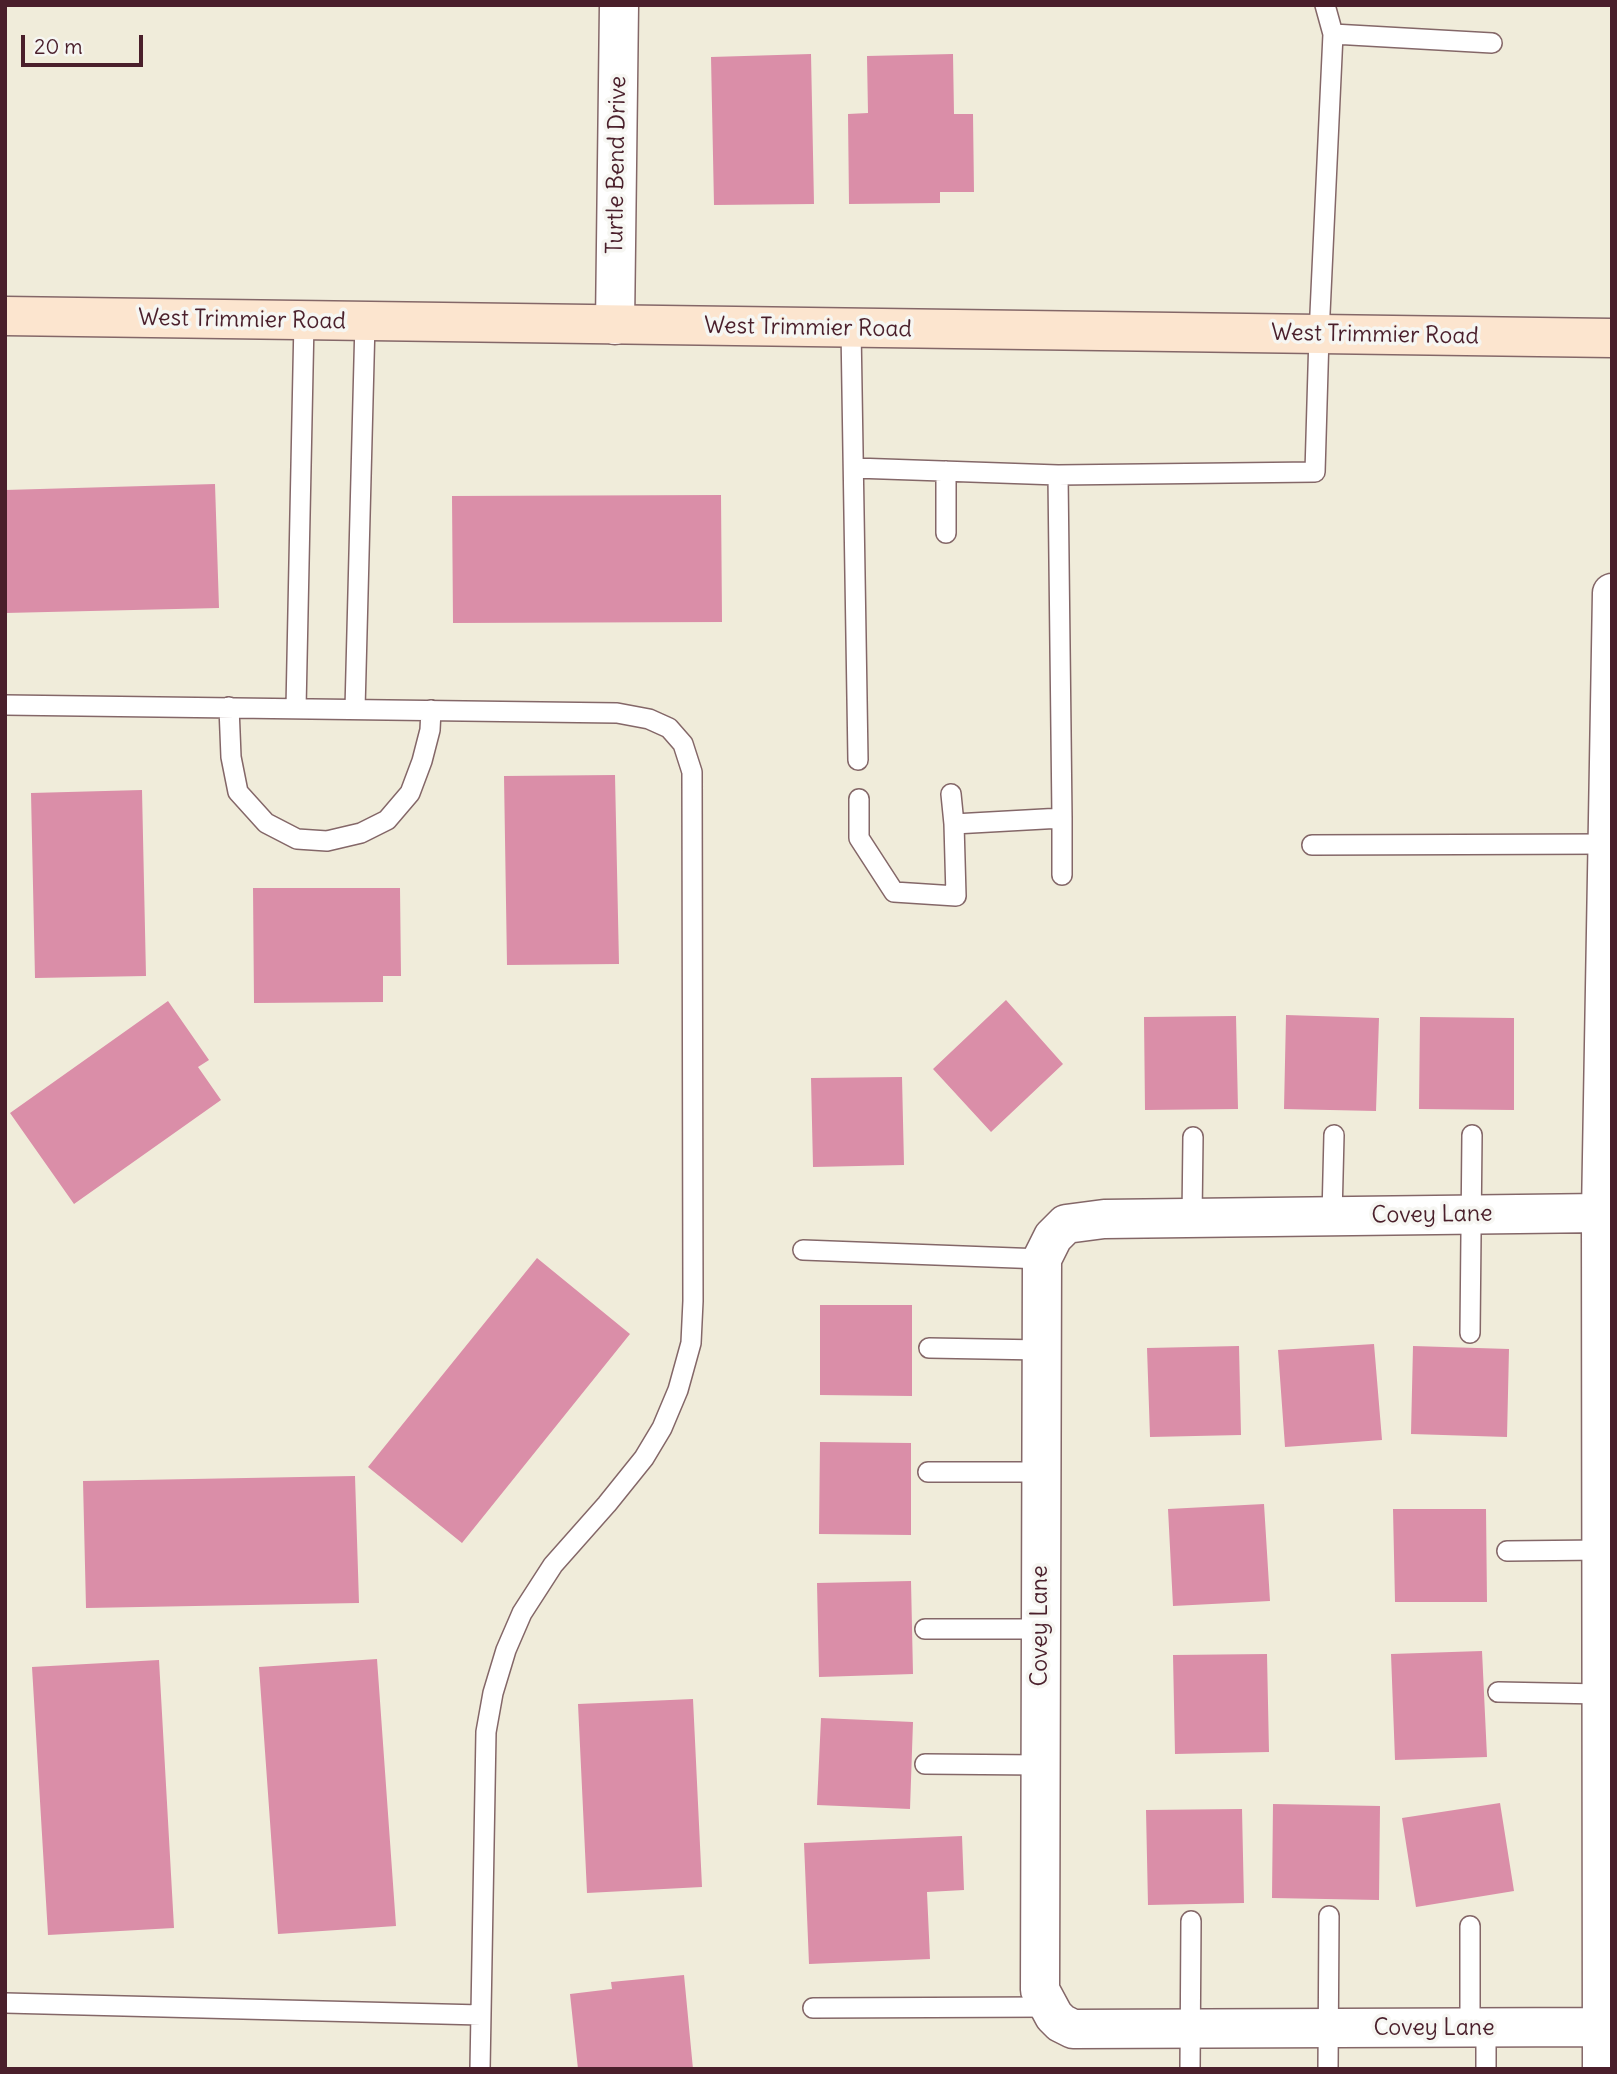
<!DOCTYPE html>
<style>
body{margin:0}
#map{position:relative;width:1617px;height:2074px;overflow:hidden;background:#f0ecda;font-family:Delius,sans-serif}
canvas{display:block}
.frame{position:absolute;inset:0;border:7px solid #4a1f2b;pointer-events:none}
.scale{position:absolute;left:21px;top:35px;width:122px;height:32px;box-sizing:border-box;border:4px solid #4a1f2b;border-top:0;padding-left:9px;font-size:21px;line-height:24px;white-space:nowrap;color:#4a1f2b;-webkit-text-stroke:5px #f6f6f2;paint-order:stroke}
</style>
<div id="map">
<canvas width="1617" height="2074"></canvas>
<div class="frame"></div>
<div class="scale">20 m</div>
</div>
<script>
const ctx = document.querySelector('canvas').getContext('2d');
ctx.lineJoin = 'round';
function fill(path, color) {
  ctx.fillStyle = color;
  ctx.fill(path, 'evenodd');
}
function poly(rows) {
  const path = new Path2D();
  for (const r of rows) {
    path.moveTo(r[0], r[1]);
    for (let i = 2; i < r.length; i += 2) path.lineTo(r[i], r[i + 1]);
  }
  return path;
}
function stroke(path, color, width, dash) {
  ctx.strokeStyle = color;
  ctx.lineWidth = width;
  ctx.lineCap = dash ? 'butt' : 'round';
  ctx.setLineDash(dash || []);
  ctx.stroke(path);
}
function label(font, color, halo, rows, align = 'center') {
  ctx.font = font + ' Delius,sans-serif';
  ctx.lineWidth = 7;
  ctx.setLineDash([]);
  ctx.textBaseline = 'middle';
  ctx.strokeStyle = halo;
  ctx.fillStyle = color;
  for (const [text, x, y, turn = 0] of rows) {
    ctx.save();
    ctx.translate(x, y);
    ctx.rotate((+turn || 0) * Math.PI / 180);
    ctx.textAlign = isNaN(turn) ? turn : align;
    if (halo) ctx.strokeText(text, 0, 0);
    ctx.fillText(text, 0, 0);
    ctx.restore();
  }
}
fill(poly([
 [811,54,814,204,714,205,711,57],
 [953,54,954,114,973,114,974,192,940,192,940,203,849,204,848,114,868,113,867,56],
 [215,484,219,608,5,613,5,490],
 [721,495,722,622,453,623,452,496],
 [615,775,619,964,507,965,504,776],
 [142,790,146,976,35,978,31,793],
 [253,888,400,888,401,976,383,976,383,1002,254,1003],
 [1006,1000,1063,1064,991,1132,933,1069],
 [168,1001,209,1060,198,1067,221,1100,74,1204,10,1113],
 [1286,1015,1379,1018,1376,1111,1284,1109],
 [1236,1016,1238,1109,1145,1110,1144,1017],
 [1420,1017,1514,1018,1514,1110,1419,1109],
 [902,1077,904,1165,813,1167,811,1078],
 [537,1258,630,1334,462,1543,368,1467],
 [820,1305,912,1305,912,1396,820,1395],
 [1374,1344,1382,1440,1285,1447,1278,1350],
 [1239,1346,1241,1435,1150,1437,1147,1348],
 [1413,1346,1509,1349,1507,1437,1411,1434],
 [820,1442,911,1443,911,1535,819,1534],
 [355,1476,359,1603,86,1608,83,1481],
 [1264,1504,1270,1601,1173,1606,1168,1509],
 [1393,1509,1486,1509,1487,1602,1395,1602],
 [911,1581,913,1674,819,1677,817,1583],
 [1482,1651,1487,1757,1395,1760,1391,1654],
 [1267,1654,1269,1752,1175,1754,1173,1655],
 [377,1659,396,1926,278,1934,259,1667],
 [159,1660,174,1928,48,1935,32,1667],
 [693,1699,702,1887,587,1893,578,1704],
 [821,1718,913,1722,910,1809,817,1805],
 [1500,1803,1514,1891,1416,1907,1402,1818],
 [1273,1804,1380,1806,1379,1900,1272,1898],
 [1242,1809,1244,1903,1148,1905,1146,1810],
 [962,1836,964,1890,927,1892,930,1959,809,1964,804,1843],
 [684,1975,693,2069,578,2069,570,1994,612,1989,611,1982]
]), '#da8ea8');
const service = poly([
 [1325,5,1333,34],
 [851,328,858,760],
 [855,468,1058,475],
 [946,533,946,471],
 [5,705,617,713,649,719,669,728,683,744,692,772,693,1301,691,1343,678,1390,662,1428,644,1458,607,1504,553,1565,522,1613,506,1650,493,1693,486,1732,480,2069],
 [229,707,231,757,238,792,266,823,297,839,327,841,361,833,387,820,410,793,422,761,430,730,431,710],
 [296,708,304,321],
 [355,709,365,322],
 [951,794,954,824],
 [859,799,859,838,894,892,956,896,954,824,1062,818,1058,475,1315,472,1319,335,1333,34,1492,43],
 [1062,818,1062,875],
 [1312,845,1607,844],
 [1332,1216,1334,1135],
 [1192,1218,1193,1137],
 [803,1250,1042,1259],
 [1470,1333,1472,1135],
 [929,1348,1041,1350],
 [928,1472,1041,1472],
 [1507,1551,1601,1550],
 [925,1629,1040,1629],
 [1498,1692,1601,1694],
 [925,1764,1040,1765],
 [5,2003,481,2015],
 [813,2008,1048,2007],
 [1470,2028,1470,1926],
 [1486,2028,1486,2069],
 [1190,2069,1191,1921],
 [1328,2069,1329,1916]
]);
const minor = poly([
 [615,325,619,5],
 [1601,1213,1104,1219,1066,1224,1053,1237,1042,1259,1040,1990,1054,2016,1061,2023,1073,2029,1602,2027],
 [1602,2069,1601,1213,1612,593]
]);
const secondary = poly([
 [5,316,1612,338]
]);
stroke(service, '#846768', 22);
stroke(minor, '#846768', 41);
stroke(secondary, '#846768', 41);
stroke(service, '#fff', 19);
stroke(minor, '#fff', 38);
stroke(secondary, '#fce5cf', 38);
label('23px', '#4a1f2b', '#f6f6f2', [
 ["Turtle Bend Drive",617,165,-89],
 ["West Trimmier Road",242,320,1],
 ["West Trimmier Road",808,328,1],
 ["West Trimmier Road",1375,335,1],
 ["Covey Lane",1432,1215,-1],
 ["Covey Lane",1040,1626,-90],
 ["Covey Lane",1434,2028]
]);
</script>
